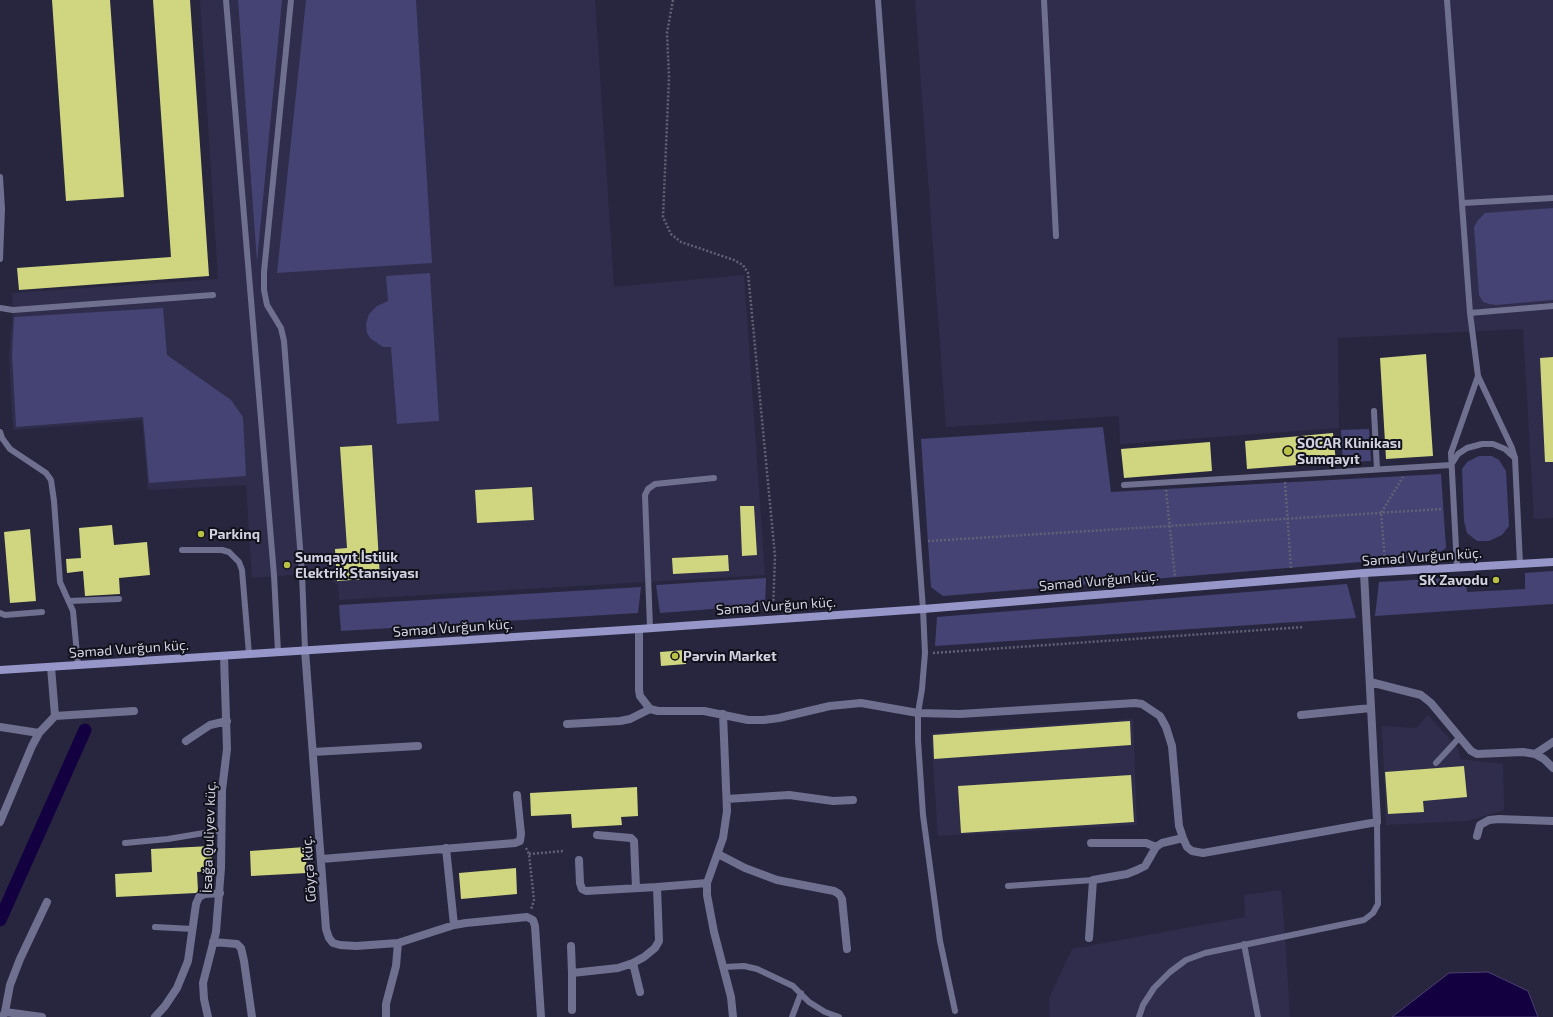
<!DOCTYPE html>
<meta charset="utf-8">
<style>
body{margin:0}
canvas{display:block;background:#27263e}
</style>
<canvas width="1553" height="1017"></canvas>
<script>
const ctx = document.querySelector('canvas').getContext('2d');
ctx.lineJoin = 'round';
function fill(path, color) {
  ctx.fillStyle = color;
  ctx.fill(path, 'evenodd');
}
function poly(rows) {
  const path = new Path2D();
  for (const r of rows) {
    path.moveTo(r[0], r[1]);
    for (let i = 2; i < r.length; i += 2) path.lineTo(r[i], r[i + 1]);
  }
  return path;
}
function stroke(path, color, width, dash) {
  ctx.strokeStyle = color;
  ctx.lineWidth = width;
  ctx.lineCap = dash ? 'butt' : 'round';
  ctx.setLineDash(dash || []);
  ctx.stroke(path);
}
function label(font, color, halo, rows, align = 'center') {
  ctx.font = font + ' "Exo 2",sans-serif';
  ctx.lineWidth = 4;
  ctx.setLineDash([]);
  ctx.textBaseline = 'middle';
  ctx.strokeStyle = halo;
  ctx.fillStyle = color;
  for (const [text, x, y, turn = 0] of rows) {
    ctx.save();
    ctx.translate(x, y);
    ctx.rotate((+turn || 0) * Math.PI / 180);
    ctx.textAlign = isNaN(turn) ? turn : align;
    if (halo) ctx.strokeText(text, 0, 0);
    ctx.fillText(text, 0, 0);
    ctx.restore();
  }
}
fill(poly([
 [200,0,595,0,614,287,744,275,765,575,339,600,338,585,321,573,252,578,246,485,148,490,142,420,13,430,9,355,13,310,12,293,218,279],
 [915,0,1553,0,1553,518,1534,519,1523,329,1338,338,1339,428,1120,444,1119,416,946,427],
 [1428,715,1458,748,1460,759,1503,764,1504,810,1468,821,1386,825,1382,726,1416,728],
 [1133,719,1137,825,938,836,931,733],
 [1281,890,1285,936,1290,1017,1050,1017,1049,999,1072,949,1245,917,1244,895]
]), '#2f2d4b');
fill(poly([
 [238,0,282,0,257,262],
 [306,0,416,0,432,263,277,273],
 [1553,208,1553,300,1496,305,1489,304,1483,302,1479,295,1474,227,1478,220,1485,213],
 [430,273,439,421,397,424,391,347,383,347,370,338,367,333,366,324,369,314,377,306,388,301,386,276],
 [163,308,167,355,231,400,243,417,246,476,149,483,143,417,16,427,12,354,14,317],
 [1103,427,1111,492,1441,474,1446,548,1435,556,943,596,931,587,921,439],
 [1369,429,1371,461,1343,462,1341,430],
 [1479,456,1492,456,1499,460,1506,471,1509,526,1502,535,1489,541,1477,541,1467,533,1464,521,1462,469,1467,462],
 [1553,571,1553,604,1375,616,1379,582,1466,577,1467,592,1525,589,1525,573],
 [766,578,765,605,660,613,656,585],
 [1347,584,1356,618,935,646,937,617],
 [641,587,638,613,341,631,339,605]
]), '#454373');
const water = poly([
 [1488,972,1528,991,1538,1017,1392,1017,1449,973,1488,972]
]);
fill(water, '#130040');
stroke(water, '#4c3f70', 1);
stroke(poly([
 [0,920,85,730]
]), '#130040', 13);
fill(poly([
 [52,0,110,0,124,197,66,201],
 [153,0,190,0,209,276,19,290,17,268,171,257],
 [1426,354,1433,456,1386,459,1380,358],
 [1553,357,1553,462,1545,462,1540,358],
 [1333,433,1336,462,1247,469,1245,441],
 [1210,442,1212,471,1124,478,1121,449],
 [372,445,380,578,337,581,335,549,347,548,340,447],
 [532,487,534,520,477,523,475,490],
 [740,506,754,506,757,555,742,556],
 [112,525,114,545,147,542,150,575,119,578,120,594,85,596,83,571,67,573,66,559,81,558,79,528],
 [30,529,36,601,10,603,4,532],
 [728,555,729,571,673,574,672,558],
 [685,650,686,664,661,666,660,652],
 [1130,721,1131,745,934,759,933,735],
 [1464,766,1467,797,1423,801,1424,812,1388,814,1385,772],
 [1131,775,1134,822,961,833,958,786],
 [637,787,638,816,621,817,622,825,572,828,571,814,531,816,530,793],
 [211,846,212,871,197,872,198,891,196,893,116,897,115,874,152,872,151,849],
 [305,847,307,873,251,876,250,851],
 [516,868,517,894,461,899,459,873]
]), '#cfd67f');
stroke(poly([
 [673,0,667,33,669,77,663,217,671,234,681,242,734,260,743,265,748,273,775,556,773,611],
 [1285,482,1291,568],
 [1166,490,1175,577],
 [928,541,1443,509],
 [1385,560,1381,513,1403,477],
 [933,653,1304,627],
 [526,848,529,854,534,900,531,910],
 [529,854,564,851]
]), '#616076', 2.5, [2, 2]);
stroke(poly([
 [226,0,274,575,278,652],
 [291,0,264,272,264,290,267,305,281,328,284,341,302,573,305,650],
 [878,0,923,609,925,653,922,689,918,713,918,740,923,815,940,941,955,1011],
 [1044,0,1056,236],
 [1447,0,1470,313,1478,376],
 [0,177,2,209,0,259],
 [1463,203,1553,198],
 [0,308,13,310,213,295],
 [1470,313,1553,306],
 [1374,411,1377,469],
 [0,432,2,438,10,449,46,473,51,480,54,501,60,582,73,611,78,665],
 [1124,485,1451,465,1458,454,1467,448,1482,444,1493,444,1505,449,1515,458],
 [182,550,222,550,229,552,239,562,242,570,249,654],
 [1457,567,1451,453,1478,376,1512,448,1515,458,1520,564],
 [69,601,119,599],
 [0,613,5,615,42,612],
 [650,628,645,495,648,489,655,484,714,478],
 [1436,763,1459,738],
 [125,843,168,839,222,830],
 [1008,886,1093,880],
 [155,927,193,929],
 [1244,944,1258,1017],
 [724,967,744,966,757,969,793,986,809,1002,825,1012,839,1017],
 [792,1017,801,993],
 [1139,1017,1143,1005,1154,988,1170,972,1186,960,1205,953,1364,920,1373,913,1378,904,1377,822]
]), '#6f6f8f', 6);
stroke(poly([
 [639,629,639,690,640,696,650,709,658,711,704,711,748,720,764,720,779,718,830,706,861,703,918,713,960,714,1135,703,1142,704,1160,716,1166,727,1172,746,1179,826,1183,838,1187,847,1192,851,1203,853,1377,822,1364,573],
 [305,650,326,929,329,938,333,943,340,945,356,946,398,943,396,966,386,1004,386,1017],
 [1370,682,1421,695,1431,703,1471,751,1477,754,1523,752,1535,754,1553,742],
 [723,714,727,811,723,838,707,883,707,895,714,932,731,997,733,1017],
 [1301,715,1371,708],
 [55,716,134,711],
 [567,724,620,721,630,719,650,709],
 [0,727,39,733],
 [186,741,210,725,227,721],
 [313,752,418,746],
 [1535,754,1544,759,1553,768],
 [727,799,789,795,833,801,853,800],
 [0,822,32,746,39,733,55,716,51,667],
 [597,835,631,838,634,841,636,888],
 [1477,836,1480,825,1489,820,1499,819,1553,821],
 [1091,843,1146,843,1156,847],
 [446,848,454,925],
 [718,854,745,868,777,880,834,891,839,894,842,899,847,949],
 [322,859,515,843,520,841,521,834,517,795],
 [579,860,580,883,582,889,586,891,657,887],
 [1089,938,1093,880,1127,874,1137,870,1145,866,1156,847,1162,843,1183,838],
 [213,942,237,944,241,948,244,961,252,1017],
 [398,943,454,925,466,923,527,917,533,920,535,926,541,1017],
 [571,946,572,973],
 [633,963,640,992],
 [572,1010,572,973,618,968,633,963,644,957,655,948,659,941,657,887,707,883],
 [5,1012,10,985,20,959,47,902],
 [3,1016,5,1012,42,1017],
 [155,1017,165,1006,177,988,188,961,196,904,199,897,205,894,220,893],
 [208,1017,204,999,203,983,216,932,221,868,222,790,227,749,224,656]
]), '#6f6f8f', 8);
stroke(poly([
 [0,670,639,629,923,609,1364,573,1553,562]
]), '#9696c9', 8);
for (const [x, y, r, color] of [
 [1288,451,5,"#b9c046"],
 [201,534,4,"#b9c046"],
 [287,565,4,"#b9c046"],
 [1496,580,4,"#b9c046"],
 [675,656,4,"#b9c046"]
]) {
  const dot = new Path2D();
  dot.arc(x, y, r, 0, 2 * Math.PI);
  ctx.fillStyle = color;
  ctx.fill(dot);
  stroke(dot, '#11111b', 1.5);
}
label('bold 14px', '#d1d1e1', '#11111b', [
 ["SOCAR Klinikası",1297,443],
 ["Sumqayıt",1297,459],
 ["Parkinq",209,534],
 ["Sumqayıt İstilik",295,557],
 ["Elektrik Stansiyası",295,573],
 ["SK Zavodu",1488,580,"right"],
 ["Pərvin Market",683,656]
], 'left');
label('14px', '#d1d1e1', '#11111b', [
 ["Səməd Vurğun küç.",1422,557,-4],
 ["Səməd Vurğun küç.",1099,581,-5],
 ["Səməd Vurğun küç.",776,606,-4],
 ["Səməd Vurğun küç.",453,628,-4],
 ["Səməd Vurğun küç.",129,649,-4],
 ["İsağa Quliyev küç.",209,837,-88],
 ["Göyçə küç.",309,869,-94]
]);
</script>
